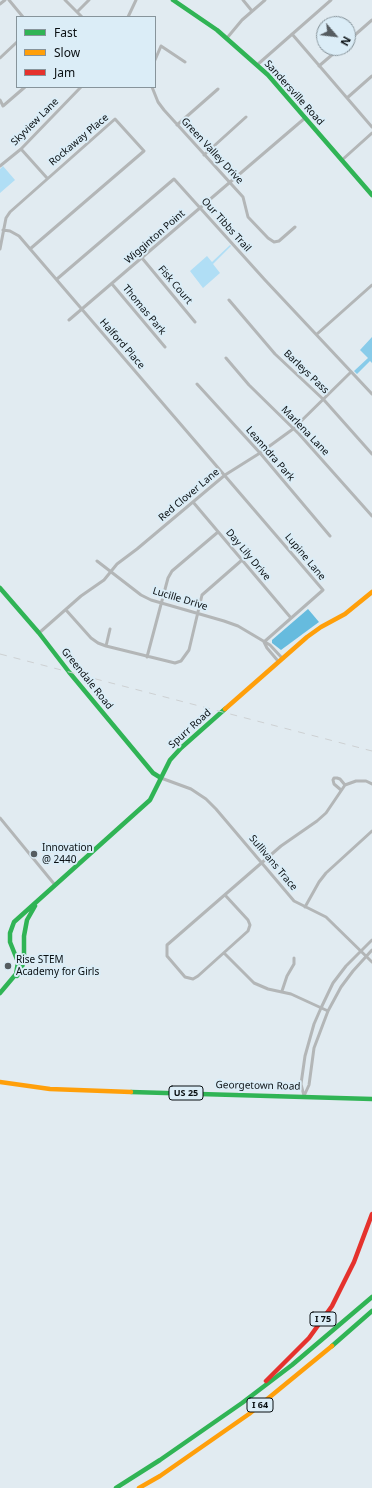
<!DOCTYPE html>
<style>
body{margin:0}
#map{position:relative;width:372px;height:1488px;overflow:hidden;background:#e1ebf1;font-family:"Noto Sans",sans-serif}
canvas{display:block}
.legend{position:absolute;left:16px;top:16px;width:140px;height:72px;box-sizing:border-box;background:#dbedf7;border:1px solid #87949b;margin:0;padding:5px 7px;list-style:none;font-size:12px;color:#090f12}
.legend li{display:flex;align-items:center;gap:8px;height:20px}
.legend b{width:20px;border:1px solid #87949b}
.north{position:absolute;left:316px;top:16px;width:40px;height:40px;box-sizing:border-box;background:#dbedf7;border:1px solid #87949b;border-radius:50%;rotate:118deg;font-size:11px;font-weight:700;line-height:16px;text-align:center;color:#090f12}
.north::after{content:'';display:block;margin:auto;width:14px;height:18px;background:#555c60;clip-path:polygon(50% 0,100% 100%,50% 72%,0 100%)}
</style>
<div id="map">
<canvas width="372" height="1488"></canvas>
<ul class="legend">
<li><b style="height:5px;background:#30b455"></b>Fast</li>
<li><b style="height:5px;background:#ff9f0a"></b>Slow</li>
<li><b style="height:5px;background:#e5322d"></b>Jam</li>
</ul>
<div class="north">N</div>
</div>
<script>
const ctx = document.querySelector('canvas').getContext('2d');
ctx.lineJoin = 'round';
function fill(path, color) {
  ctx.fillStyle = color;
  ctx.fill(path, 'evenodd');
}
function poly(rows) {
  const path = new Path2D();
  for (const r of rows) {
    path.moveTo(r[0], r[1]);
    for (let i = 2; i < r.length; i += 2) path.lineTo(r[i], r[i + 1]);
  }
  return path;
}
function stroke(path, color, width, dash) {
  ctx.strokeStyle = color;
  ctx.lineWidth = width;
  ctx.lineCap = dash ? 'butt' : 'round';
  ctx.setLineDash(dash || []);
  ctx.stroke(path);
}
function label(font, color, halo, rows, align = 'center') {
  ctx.font = font + ' "Noto Sans",sans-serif';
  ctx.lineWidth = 4;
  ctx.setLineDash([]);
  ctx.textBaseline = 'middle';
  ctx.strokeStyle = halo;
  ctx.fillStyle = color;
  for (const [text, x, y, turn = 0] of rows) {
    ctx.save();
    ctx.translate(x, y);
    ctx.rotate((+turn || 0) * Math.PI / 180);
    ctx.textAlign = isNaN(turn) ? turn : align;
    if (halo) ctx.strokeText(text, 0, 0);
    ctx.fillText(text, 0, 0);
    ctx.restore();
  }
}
fill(poly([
 [3,166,15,180,0,193,0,169],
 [230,245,231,246,213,264,220,273,203,288,190,271,207,256,212,262]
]), '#b0def5');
fill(poly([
 [372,337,372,363,370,361,357,374,354,371,368,358,360,350]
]), '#88cbe9');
fill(poly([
 [308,609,319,622,281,650,272,643,272,640]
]), '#66bbde');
stroke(poly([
 [9,0,23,17],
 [65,0,82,17],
 [243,0,252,11],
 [0,4,5,0],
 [77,12,89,0],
 [128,17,136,0],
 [292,34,372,127],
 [227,38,242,20,265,0],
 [348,41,372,20],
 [0,58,17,42],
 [155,60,161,46,185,62],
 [257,65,331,0],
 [319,66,340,48],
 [152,87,158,102,164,110,243,197,248,217,268,238,274,242,279,241,295,227],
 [347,98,372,76],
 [0,100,3,106,25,87],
 [177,125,218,89],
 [21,149,47,178],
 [204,155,246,117],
 [342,160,372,133],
 [0,166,21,149,81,87],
 [3,230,10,231,19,236,323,590,264,642],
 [0,249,6,218,10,212,115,119,144,151,30,249],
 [142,258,195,322],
 [57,279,174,179,265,280,372,394],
 [112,284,165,347],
 [229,300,275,354,324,400,372,454],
 [69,320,305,118],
 [317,334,372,285],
 [226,358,249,385,299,434,372,516],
 [197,384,260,453,330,536],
 [193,502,291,618],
 [97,561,141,595,151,600,224,621,238,626,270,645,282,658],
 [66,610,91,638,98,643,106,646,175,663,181,661,189,650,202,595,242,560],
 [39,633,81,596,104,580,117,564,137,549,225,475,260,453,293,429,351,372],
 [264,642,267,648,278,661],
 [106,646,110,629],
 [147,657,168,578,172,571,218,532],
 [161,778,191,789,206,799,216,809,294,901,326,917,372,962],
 [341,790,334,784,333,780,334,778,337,778,340,779,345,785],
 [0,818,55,885],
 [225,895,248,920,250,925,248,931,198,976,193,979,185,977,167,956,167,945,281,846,317,821,326,813,345,785,356,781,366,781,372,784],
 [305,907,319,882,326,873,372,831],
 [224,953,254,983,268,989,291,994,328,1011],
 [282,991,287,976,294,964,294,958],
 [304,1096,301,1084,305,1056,314,1024,321,1008,333,983,346,966,372,940],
 [304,1096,309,1085,314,1048,328,1011,341,987,353,971,372,950]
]), '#b3b6b7', 3);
stroke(poly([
 [173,0,217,30,268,75,372,195],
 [0,588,39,633,69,672,153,773,161,778],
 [17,976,21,970,24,960,24,936,27,920,35,906],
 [0,993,16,974,18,962,10,942,10,933,14,922,150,800,170,760,181,748,225,709],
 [131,1092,372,1099],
 [332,1346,372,1311],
 [116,1488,160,1460,242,1403,292,1365,372,1297]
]), '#30b455', 4.5);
stroke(poly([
 [225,709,307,637,321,627,345,614,372,592],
 [0,1082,50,1089,131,1092],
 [139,1488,160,1476,249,1414,332,1346]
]), '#ff9f0a', 4.5);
stroke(poly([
 [266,1381,309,1338,332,1306,354,1262,372,1214]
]), '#e5322d', 4.5);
stroke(poly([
 [0,654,372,751]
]), '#cdd0d2', 1, [7, 7]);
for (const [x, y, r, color] of [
 [34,854,4,"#555c60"],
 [8,966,4,"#555c60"]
]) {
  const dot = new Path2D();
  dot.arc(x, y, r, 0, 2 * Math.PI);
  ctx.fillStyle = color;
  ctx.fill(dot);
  stroke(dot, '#dbedf7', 1.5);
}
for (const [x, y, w] of [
 [186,1093,34],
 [323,1319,26],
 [260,1405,26]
]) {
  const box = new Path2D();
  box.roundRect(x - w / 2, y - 7, w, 14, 3);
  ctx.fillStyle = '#dbedf7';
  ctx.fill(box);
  stroke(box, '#090f12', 1);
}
label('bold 9px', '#090f12', null, [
 ["US 25",186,1093],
 ["I 75",323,1319],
 ["I 64",260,1405]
]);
label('10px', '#090f12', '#dbedf7', [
 ["Sandersville Road",294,93,48],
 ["Skyview Lane",35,122,-45],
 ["Rockaway Place",79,140,-40],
 ["Green Valley Drive",212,151,47],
 ["Our Tibbs Trail",226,225,48],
 ["Wigginton Point",155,237,-41],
 ["Fisk Court",175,285,50],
 ["Thomas Park",144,310,50],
 ["Halford Place",122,344,49],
 ["Barleys Pass",306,372,44],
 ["Marlena Lane",305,431,46],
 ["Leanndra Park",270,454,49],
 ["Red Clover Lane",189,495,-40],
 ["Day Lily Drive",248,555,50],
 ["Lupine Lane",305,557,50],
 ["Lucille Drive",180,599,17],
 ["Greendale Road",87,679,51],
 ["Spurr Road",190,729,-42],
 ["Sullivans Trace",273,863,50],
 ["Georgetown Road",258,1086,1]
]);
label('10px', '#090f12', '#dbedf7', [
 ["Innovation",42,848],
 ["@ 2440",42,860],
 ["Rise STEM",16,960],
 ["Academy for Girls",16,972]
], 'left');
</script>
